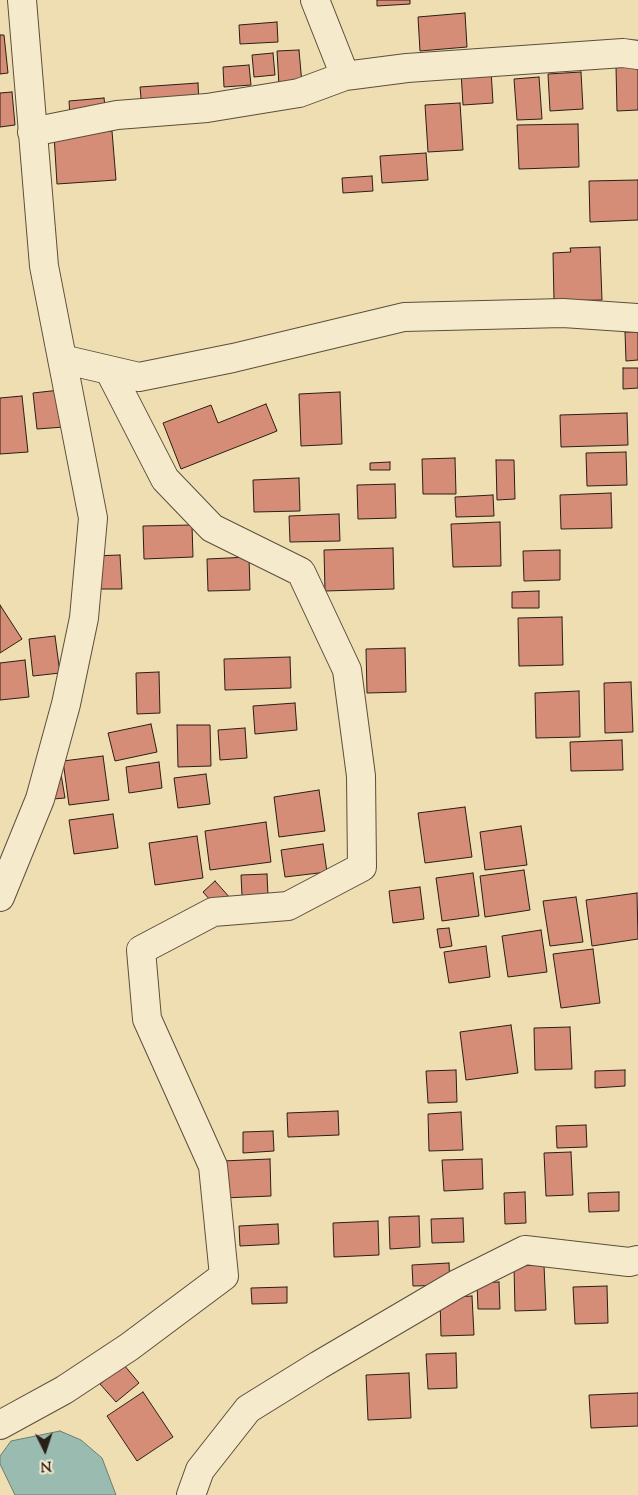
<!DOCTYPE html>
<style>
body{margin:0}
#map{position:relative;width:638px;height:1495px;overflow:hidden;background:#efdeb1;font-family:"Sorts Mill Goudy",serif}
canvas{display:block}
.north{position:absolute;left:20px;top:1425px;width:50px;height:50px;-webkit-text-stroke:4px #f5eacc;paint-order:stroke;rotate:176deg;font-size:14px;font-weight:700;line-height:20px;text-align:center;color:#2a1f15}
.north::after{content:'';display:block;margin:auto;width:18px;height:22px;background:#2a1f15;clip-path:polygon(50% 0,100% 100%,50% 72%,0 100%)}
</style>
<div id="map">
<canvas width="638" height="1495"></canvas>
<div class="north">N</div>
</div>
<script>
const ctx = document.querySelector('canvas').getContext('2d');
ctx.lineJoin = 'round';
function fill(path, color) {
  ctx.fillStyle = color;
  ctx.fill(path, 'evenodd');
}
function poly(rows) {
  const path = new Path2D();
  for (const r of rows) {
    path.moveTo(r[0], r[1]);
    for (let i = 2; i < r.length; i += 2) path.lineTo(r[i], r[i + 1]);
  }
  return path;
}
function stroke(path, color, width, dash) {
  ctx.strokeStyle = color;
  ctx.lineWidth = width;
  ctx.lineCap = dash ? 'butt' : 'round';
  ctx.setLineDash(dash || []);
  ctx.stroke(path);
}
const water = poly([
 [60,1431,81,1440,102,1458,116,1495,15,1495,0,1464,0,1456,11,1441,60,1431]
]);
fill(water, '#9abcb0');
stroke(water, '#6d7d72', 1);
const building = poly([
 [377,0,410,0,410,4,377,6,377,0],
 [465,13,467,47,420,51,418,17,465,13],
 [277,22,278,42,240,44,239,25,277,22],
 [0,35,4,35,8,73,0,74,0,35],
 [299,50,302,84,279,86,277,51,299,50],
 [273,53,275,75,254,77,252,55,273,53],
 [249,65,251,85,224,87,223,67,249,65],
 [638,66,638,110,617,111,616,67,638,66],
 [491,70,493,103,463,105,461,72,491,70],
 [581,72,583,109,550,111,548,74,581,72],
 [539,77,542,119,517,120,514,79,539,77],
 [198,83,199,105,142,109,140,87,198,83],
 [12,92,15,125,0,127,0,93,12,92],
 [104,98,106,114,70,117,69,101,104,98],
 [460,103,463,150,428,152,425,105,460,103],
 [578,124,579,167,519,169,517,125,578,124],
 [112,131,116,180,57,184,54,135,112,131],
 [426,153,428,180,382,183,380,156,426,153],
 [372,176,373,191,343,193,342,178,372,176],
 [638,180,638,220,590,222,589,181,638,180],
 [600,247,602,300,554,301,553,253,571,252,570,248,600,247],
 [625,332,638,332,638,360,626,361,625,332],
 [623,368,638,368,638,388,623,389,623,368],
 [60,390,64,427,37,429,33,393,60,390],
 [340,392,342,444,301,446,299,394,340,392],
 [22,396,28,452,0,454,0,398,22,396],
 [266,404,277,431,181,469,163,423,211,405,218,423,266,404],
 [627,413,628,445,561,447,560,415,627,413],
 [626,452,627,485,587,486,586,453,626,452],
 [455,458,456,494,423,494,422,459,455,458],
 [496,460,514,460,515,499,497,500,496,460],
 [390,462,390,470,370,470,370,463,390,462],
 [299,478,300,511,254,512,253,480,299,478],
 [395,484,396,518,358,519,357,485,395,484],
 [611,493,612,528,561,529,560,495,611,493],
 [493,495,494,516,456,517,455,497,493,495],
 [339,514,340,541,290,542,289,516,339,514],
 [500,522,501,566,453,567,451,524,500,522],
 [192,525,193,557,144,559,143,526,192,525],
 [393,548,394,589,325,591,324,550,393,548],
 [560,550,560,580,524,581,523,551,560,550],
 [120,555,122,589,93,589,92,556,120,555],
 [249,557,250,590,208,591,207,559,249,557],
 [539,591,539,608,512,608,512,592,539,591],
 [0,605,22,639,0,653,0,605],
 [562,617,563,665,519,666,518,618,562,617],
 [55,636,60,673,33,676,29,639,55,636],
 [405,648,406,692,367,693,366,649,405,648],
 [290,657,291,688,225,690,224,659,290,657],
 [25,660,29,697,0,700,0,663,25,660],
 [159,672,160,713,137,714,136,673,159,672],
 [631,682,633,732,605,733,604,683,631,682],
 [579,691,580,737,536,738,535,693,579,691],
 [295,703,297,730,255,734,253,706,295,703],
 [151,724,157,752,115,761,108,733,151,724],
 [177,725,210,725,211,766,178,767,177,725],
 [245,728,247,758,220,760,218,730,245,728],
 [622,740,623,770,571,771,570,742,622,740],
 [103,756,109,800,69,805,63,761,103,756],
 [159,762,162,788,129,793,126,767,159,762],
 [61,774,65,798,53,799,61,774],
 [206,774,210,804,178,808,174,778,206,774],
 [319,790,325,831,279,837,274,797,319,790],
 [465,807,472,857,425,863,418,813,465,807],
 [113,814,118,848,74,854,69,820,113,814],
 [266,822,271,862,210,870,205,831,266,822],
 [521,826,527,865,485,870,480,832,521,826],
 [197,836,203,878,155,885,149,843,197,836],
 [323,844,327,872,285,877,281,850,323,844],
 [524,870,530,910,485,917,480,876,524,870],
 [473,873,479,916,442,921,436,878,473,873],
 [267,874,268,895,242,896,241,875,267,874],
 [215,881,231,899,219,910,203,892,215,881],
 [420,887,424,919,393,923,389,891,420,887],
 [637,893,638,939,592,946,586,900,637,893],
 [576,897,583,942,550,946,543,901,576,897],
 [449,928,452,946,440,948,437,929,449,928],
 [541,930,547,972,508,977,502,936,541,930],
 [486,946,490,977,449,983,444,952,486,946],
 [593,949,600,1003,561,1008,553,954,593,949],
 [511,1025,518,1073,466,1080,460,1032,511,1025],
 [570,1027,572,1069,535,1070,534,1028,570,1027],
 [456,1070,457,1102,428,1103,426,1071,456,1070],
 [625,1070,625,1086,595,1088,595,1071,625,1070],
 [338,1111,339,1135,288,1137,287,1113,338,1111],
 [461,1112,463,1150,429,1151,428,1114,461,1112],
 [586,1125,587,1147,557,1148,556,1126,586,1125],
 [273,1131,274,1151,243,1153,243,1132,273,1131],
 [571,1152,573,1195,546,1196,544,1153,571,1152],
 [270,1159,271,1196,223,1198,222,1161,270,1159],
 [482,1159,483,1189,444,1191,442,1160,482,1159],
 [525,1192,526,1223,505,1224,504,1193,525,1192],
 [619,1192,619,1211,589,1212,588,1193,619,1192],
 [419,1216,420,1247,390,1249,389,1217,419,1216],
 [463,1218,464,1242,432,1243,431,1219,463,1218],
 [378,1221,379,1255,334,1257,333,1223,378,1221],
 [278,1224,279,1244,240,1246,239,1226,278,1224],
 [449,1263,450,1285,413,1286,412,1265,449,1263],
 [544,1265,546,1310,515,1311,514,1266,544,1265],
 [499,1282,500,1309,478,1309,477,1283,499,1282],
 [607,1286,608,1323,575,1324,573,1287,607,1286],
 [287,1287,287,1303,252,1304,251,1288,287,1287],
 [472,1296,474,1335,441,1336,440,1298,472,1296],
 [456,1353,457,1388,428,1389,426,1354,456,1353],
 [124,1365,139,1383,116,1402,100,1384,124,1365],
 [409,1373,411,1418,368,1420,366,1375,409,1373],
 [143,1392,173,1437,137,1461,107,1416,143,1392],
 [638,1393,638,1426,591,1428,589,1395,638,1393]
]);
fill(building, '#d58d77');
stroke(building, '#2a1f15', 1);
const minor = poly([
 [315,0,345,76],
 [32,132,117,115,207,108,299,93,345,76,407,68,623,53,638,55],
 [62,359,139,377,233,358,404,317,563,313,638,318],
 [0,897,40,799,66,704,84,618,93,518,44,266,22,0],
 [0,1425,64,1390,129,1347,224,1276,213,1166,147,1019,141,950,213,912,288,906,362,867,361,776,347,670,301,572,212,528,165,479,109,370],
 [191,1495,200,1470,248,1409,319,1365,457,1284,525,1250,629,1262,638,1260]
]);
stroke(minor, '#5b4f3c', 30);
stroke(minor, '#f5eacc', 28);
</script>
